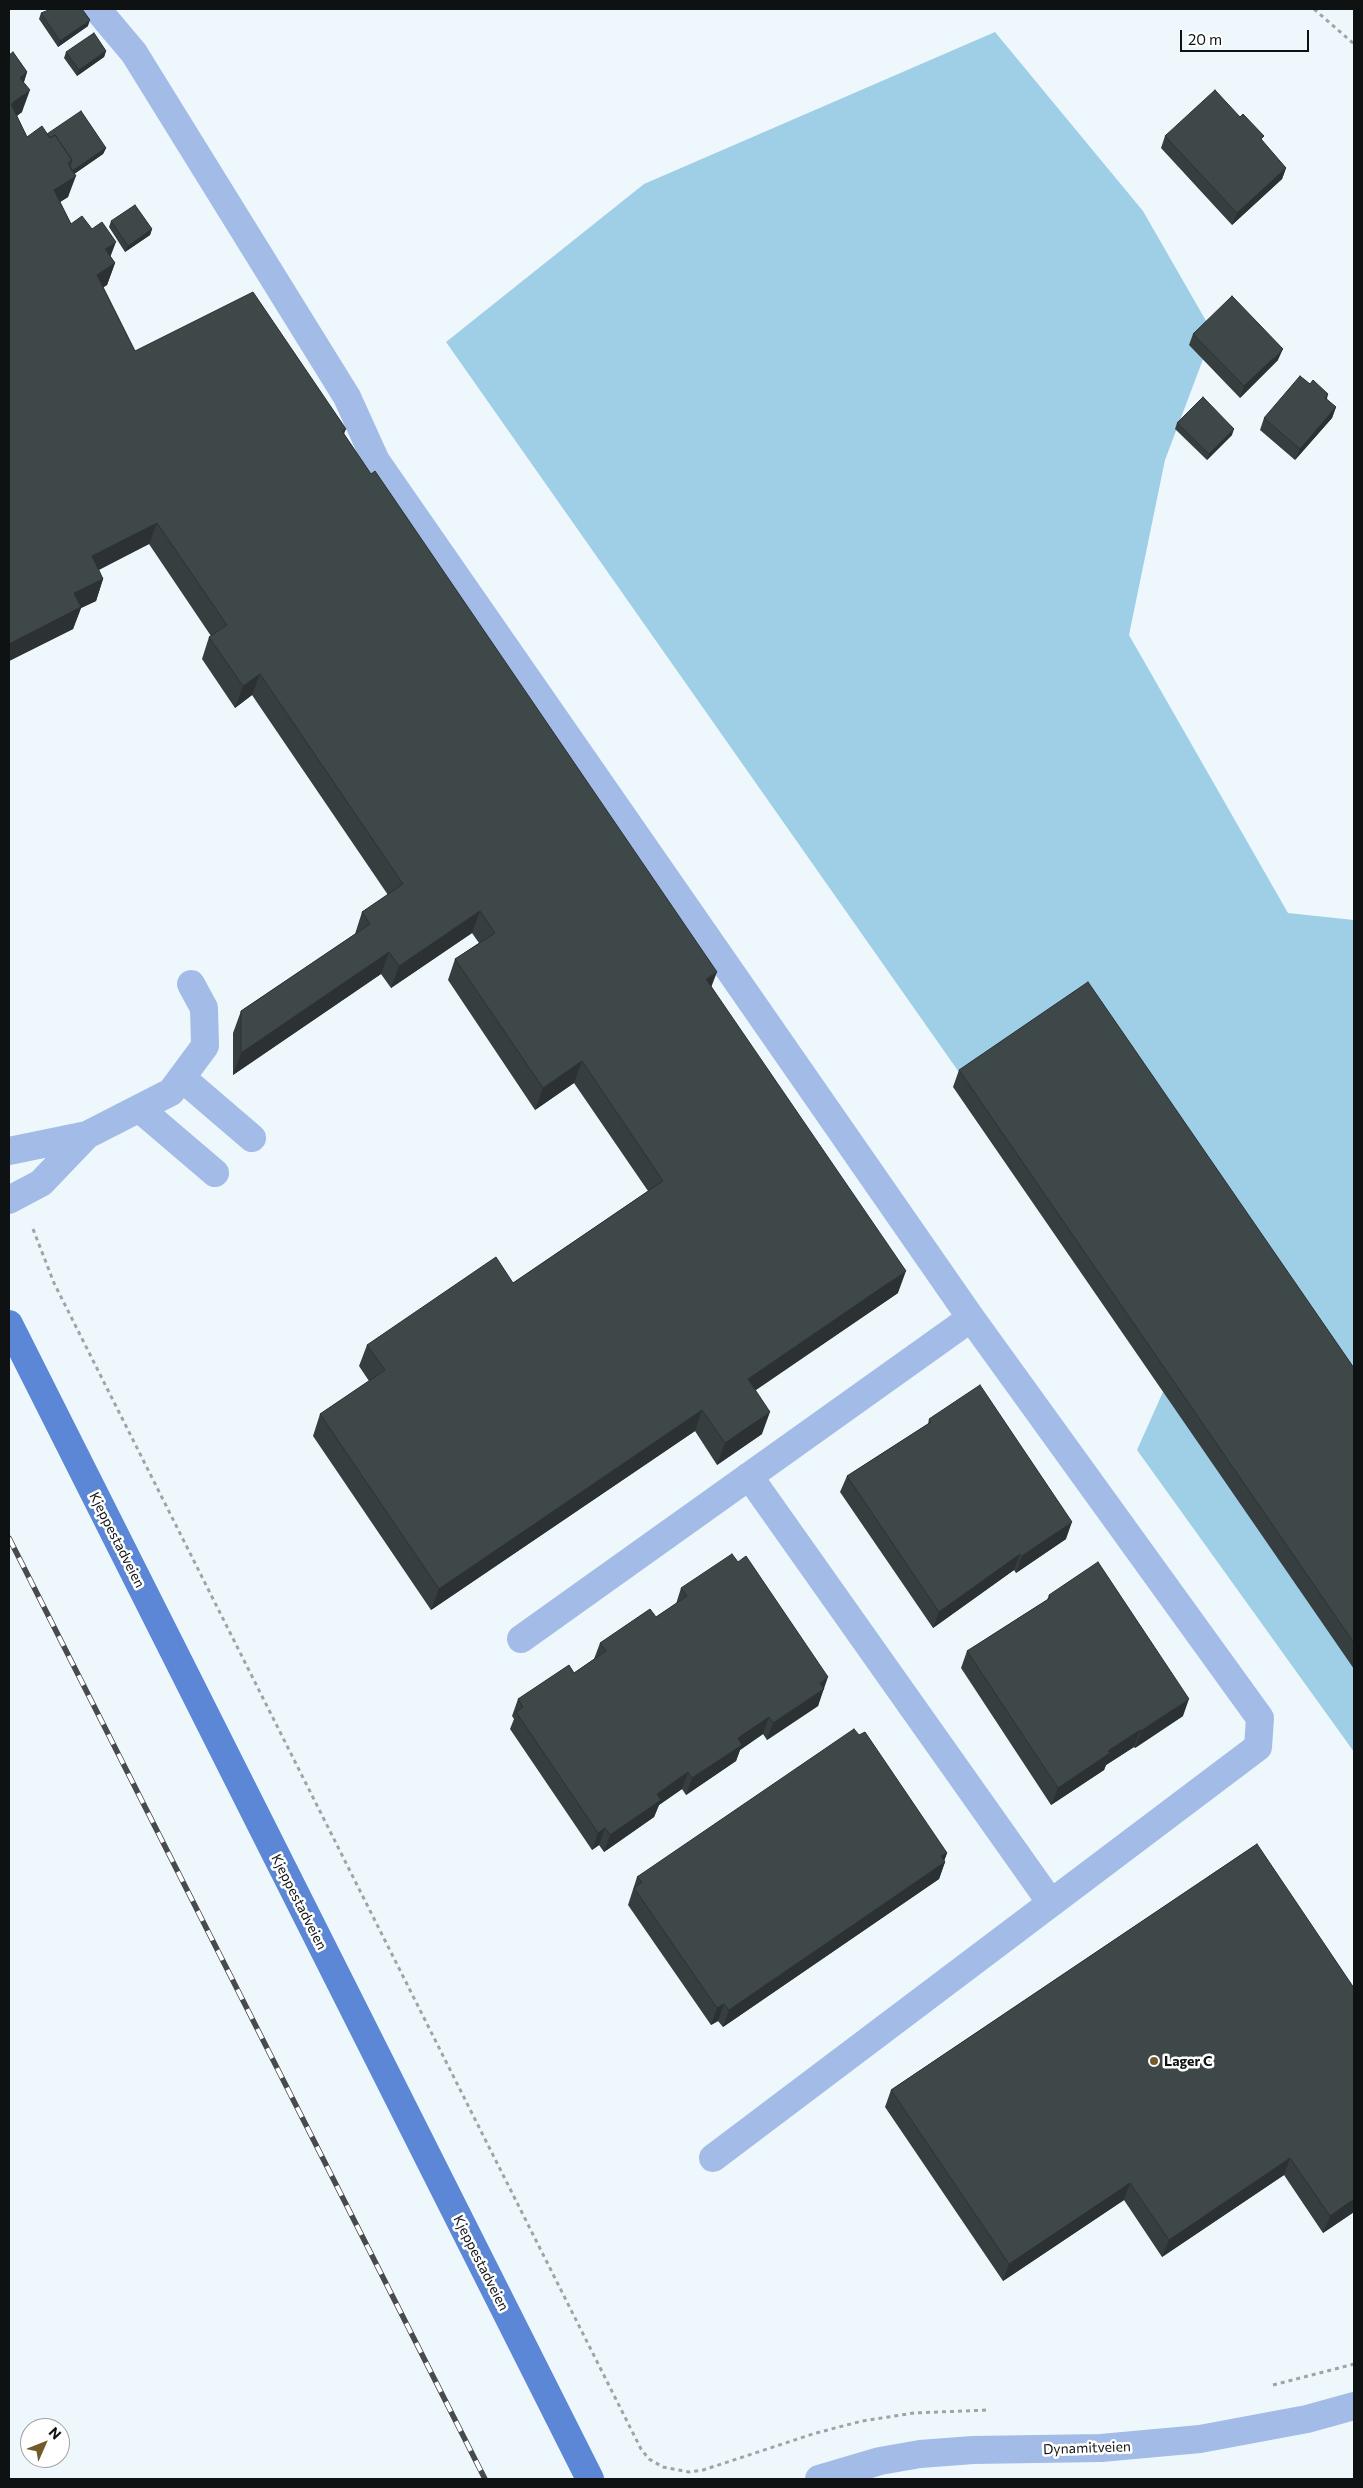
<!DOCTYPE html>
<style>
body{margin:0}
#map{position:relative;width:1363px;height:2488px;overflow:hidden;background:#eef8fc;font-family:Commissioner,sans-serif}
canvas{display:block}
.frame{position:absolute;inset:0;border:10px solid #0f1213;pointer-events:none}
.north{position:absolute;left:20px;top:2418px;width:50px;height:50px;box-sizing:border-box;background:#fff;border:1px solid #9fa0a1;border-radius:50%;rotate:46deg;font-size:14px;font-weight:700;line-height:20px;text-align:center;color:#0f1213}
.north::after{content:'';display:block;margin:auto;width:18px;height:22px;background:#74592b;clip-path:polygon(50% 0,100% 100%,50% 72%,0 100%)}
.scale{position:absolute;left:1180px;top:30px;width:129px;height:22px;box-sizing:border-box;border:2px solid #0f1213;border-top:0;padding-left:6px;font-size:15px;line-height:18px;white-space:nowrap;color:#0f1213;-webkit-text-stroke:4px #fff;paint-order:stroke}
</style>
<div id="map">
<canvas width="1363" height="2488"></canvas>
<div class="frame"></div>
<div class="north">N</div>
<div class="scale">20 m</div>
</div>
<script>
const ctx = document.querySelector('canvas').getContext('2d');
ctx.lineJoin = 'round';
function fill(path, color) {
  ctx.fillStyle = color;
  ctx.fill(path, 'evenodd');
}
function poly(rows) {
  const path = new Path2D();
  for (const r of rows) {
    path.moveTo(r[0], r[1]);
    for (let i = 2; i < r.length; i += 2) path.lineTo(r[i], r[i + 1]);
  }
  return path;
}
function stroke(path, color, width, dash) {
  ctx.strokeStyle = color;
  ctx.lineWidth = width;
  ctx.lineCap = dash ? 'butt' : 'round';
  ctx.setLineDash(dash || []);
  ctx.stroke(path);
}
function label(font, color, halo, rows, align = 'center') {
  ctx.font = font + ' Commissioner,sans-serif';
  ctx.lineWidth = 5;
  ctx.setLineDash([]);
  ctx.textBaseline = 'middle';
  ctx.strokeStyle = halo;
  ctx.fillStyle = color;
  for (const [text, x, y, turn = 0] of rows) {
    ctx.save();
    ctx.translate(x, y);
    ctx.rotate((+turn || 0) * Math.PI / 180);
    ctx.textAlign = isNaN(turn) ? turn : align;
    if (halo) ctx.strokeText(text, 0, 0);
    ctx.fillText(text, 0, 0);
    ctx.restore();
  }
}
fill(poly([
 [995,32,1143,211,1213,333,1165,460,1129,635,1288,913,1354,920,1354,1752,1137,1450,1171,1374,446,342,644,184]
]), '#9fcfe7');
stroke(poly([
 [1314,9,1354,44],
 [33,1229,54,1283,641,2449,649,2459,663,2467,689,2472,703,2470,816,2433,862,2421,914,2413,988,2410],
 [1273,2385,1354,2364]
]), '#9ea5a8', 3, [4, 4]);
stroke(poly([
 [97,9,134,53,347,397,376,461,971,1318,1260,1718,1258,1747,713,2158],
 [182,1078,252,1138],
 [140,1109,215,1173],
 [9,1151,87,1135,171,1092,205,1046,204,1008,191,984],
 [9,1200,41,1183,87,1135],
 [749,1476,1051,1903],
 [521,1639,971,1318],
 [819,2479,880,2461,920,2454,973,2450,1101,2448,1200,2439,1307,2419,1354,2406]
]), '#a2bce7', 28);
stroke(poly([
 [9,1324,590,2479]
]), '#5b87d6', 28);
const rail = poly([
 [9,1538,485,2479]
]);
stroke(rail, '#474b4d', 5.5);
stroke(rail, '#fff', 4, [11]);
fill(poly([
 [41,13,88,26,58,47,39,19],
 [106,51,104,57,77,76,64,58,66,52],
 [13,52,27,72,24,82,22,112,17,116,27,137,47,134,106,148,103,154,74,174,68,197,60,202,71,224,111,257,115,263,107,285,103,287,135,351,346,429,344,434,711,986,898,1293,755,1390,762,1434,717,1465,695,1431,431,1610,313,1436,320,1414,369,1381,359,1366,367,1345,513,1283,648,1191,574,1083,535,1110,448,980,455,959,479,943,472,933,391,988,381,974,233,1075,233,1033,241,1011,355,934,362,912,388,895,252,695,235,708,202,659,209,637,211,636,149,544,99,570,103,579,96,601,81,608,73,629,9,661],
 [1240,117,1286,168,1282,179,1232,225,1161,148,1165,136],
 [111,221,152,229,150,235,125,252,109,227],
 [1193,334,1278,360,1240,398,1189,345],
 [1328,394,1327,399,1336,407,1332,418,1295,460,1260,430,1264,418],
 [1177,423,1232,435,1207,460,1175,429],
 [959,1070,1354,1368,1354,1669,953,1087],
 [929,1419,1066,1539,1016,1573,1014,1570,933,1628,840,1492,847,1476,928,1424],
 [681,1588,823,1689,818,1706,767,1740,763,1734,740,1750,736,1761,686,1795,682,1789,659,1805,654,1817,604,1852,599,1845,592,1850,510,1729,514,1719,512,1716,518,1699,574,1673,594,1659,600,1643,656,1617,676,1604],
 [1049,1595,1183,1716,1135,1748,1134,1747,1106,1765,1104,1770,1051,1805,961,1668,967,1651,1047,1600],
 [859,1735,947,1853,944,1861,945,1862,939,1879,723,2027,718,2021,711,2025,628,1905,637,1877],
 [1257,1844,1354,2212,1323,2233,1284,2175,1162,2257,1124,2200,1003,2281,885,2107,891,2090]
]), '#363e3f');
fill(poly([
 [90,20,88,26,58,47,60,41],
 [106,51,104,57,77,76,79,70],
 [27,72,20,94,20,78],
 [30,90,22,112,9,121,11,104],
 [106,148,103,154,67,179,70,173],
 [1286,168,1282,179,1232,225,1237,213],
 [76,176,68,197,46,211,54,190],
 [152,229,150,235,125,252,128,246],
 [116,242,108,263,105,249],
 [115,263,107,285,89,297,97,275],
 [1283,349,1278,360,1240,398,1244,386],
 [1336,407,1332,418,1295,460,1300,449],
 [1234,429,1232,435,1207,460,1209,454],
 [157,523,149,544,84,577,92,556],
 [103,579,96,601,81,608,73,629,9,661,9,644,74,593],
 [260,674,252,695,235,708,243,686],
 [480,911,472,933,391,988,399,966],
 [389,952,381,974,233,1075,241,1053],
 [717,972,709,993,706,979],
 [582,1061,574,1083,535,1110,543,1088],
 [906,1271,898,1293,740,1401,748,1379],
 [702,1410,695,1431,431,1610,439,1589],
 [770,1412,762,1434,717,1465,725,1443],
 [1072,1522,1066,1539,1016,1573,1022,1556],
 [1020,1554,1014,1570,933,1628,939,1612],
 [828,1677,818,1706,767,1740,773,1723,820,1683],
 [1189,1699,1183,1716,1135,1748,1141,1731],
 [769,1717,763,1734,740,1750,736,1761,686,1795,692,1778,738,1738],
 [1140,1730,1134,1747,1106,1765,1104,1770,1051,1805,1058,1788,1108,1751],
 [688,1772,682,1789,659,1805,654,1817,604,1852,610,1835,657,1794],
 [605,1828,599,1845,592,1850,598,1833],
 [947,1853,943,1864,945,1862,939,1879,723,2027,729,2010],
 [724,2004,718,2021,711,2025,717,2008],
 [1290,2158,1284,2175,1162,2257,1169,2240],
 [1130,2183,1124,2200,1003,2281,1009,2264],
 [1354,2199,1354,2212,1323,2233,1330,2216]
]), '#2c3233');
const building = poly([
 [51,9,82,9,90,20,60,41,41,13,51,9],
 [94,33,106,51,79,70,66,52,94,33],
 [13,52,27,72,20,78,30,90,11,104,27,137,42,126,50,138,55,135,72,160,68,163,76,176,54,190,71,224,82,216,92,229,102,222,116,242,105,249,115,263,97,275,135,351,253,292,346,429,342,431,371,474,375,471,717,972,706,979,906,1271,748,1379,770,1412,725,1443,702,1410,439,1589,320,1414,385,1370,367,1345,496,1257,513,1283,663,1181,582,1061,543,1088,455,959,495,933,480,911,399,966,389,952,241,1053,241,1011,370,924,362,912,403,884,260,674,243,686,209,637,227,625,157,523,92,556,103,579,74,593,81,607,9,644,9,55,13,52],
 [1215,90,1240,117,1243,114,1264,136,1261,139,1286,168,1237,213,1165,136,1215,90],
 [81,111,106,148,72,171,70,167,72,160,55,135,50,138,47,134,81,111],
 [135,205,152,229,128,246,111,221,135,205],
 [1232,296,1283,349,1244,386,1193,334,1232,296],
 [1300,376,1310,384,1313,380,1328,394,1325,398,1336,407,1300,449,1264,418,1300,376],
 [1203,397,1234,429,1209,454,1177,423,1203,397],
 [1088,982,1354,1368,1354,1643,959,1070,1088,982],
 [980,1385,1072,1522,1022,1556,1020,1554,939,1612,847,1476,931,1422,929,1419,980,1385],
 [732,1554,738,1562,746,1556,828,1677,820,1683,824,1689,773,1723,769,1717,738,1738,742,1745,692,1778,688,1772,657,1794,661,1800,610,1835,605,1828,598,1833,516,1712,523,1707,518,1699,569,1665,574,1673,606,1651,600,1643,650,1609,656,1617,687,1596,681,1588,732,1554],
 [1098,1562,1189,1699,1141,1731,1140,1730,1108,1751,1110,1753,1058,1788,967,1651,1050,1598,1049,1595,1098,1562],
 [854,1729,859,1735,865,1732,947,1853,941,1856,945,1862,729,2010,724,2004,717,2008,634,1888,642,1882,637,1877,854,1729],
 [1257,1844,1354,1988,1354,2199,1330,2216,1290,2158,1169,2240,1130,2183,1009,2264,891,2090,1257,1844]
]);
fill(building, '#3f4849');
stroke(building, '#2c3233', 1);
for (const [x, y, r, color] of [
 [1154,2061,5,"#74592b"]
]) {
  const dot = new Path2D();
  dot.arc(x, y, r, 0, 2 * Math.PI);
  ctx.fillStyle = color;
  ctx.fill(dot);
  stroke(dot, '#fff', 2);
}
label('14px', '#0f1213', '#fff', [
 ["Kjeppestadveien",117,1540,63],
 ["Kjeppestadveien",299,1902,63],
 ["Kjeppestadveien",481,2263,63],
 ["Dynamitveien",1087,2448,-2]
]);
label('bold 14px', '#0f1213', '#fff', [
 ["Lager C",1164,2061]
], 'left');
</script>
